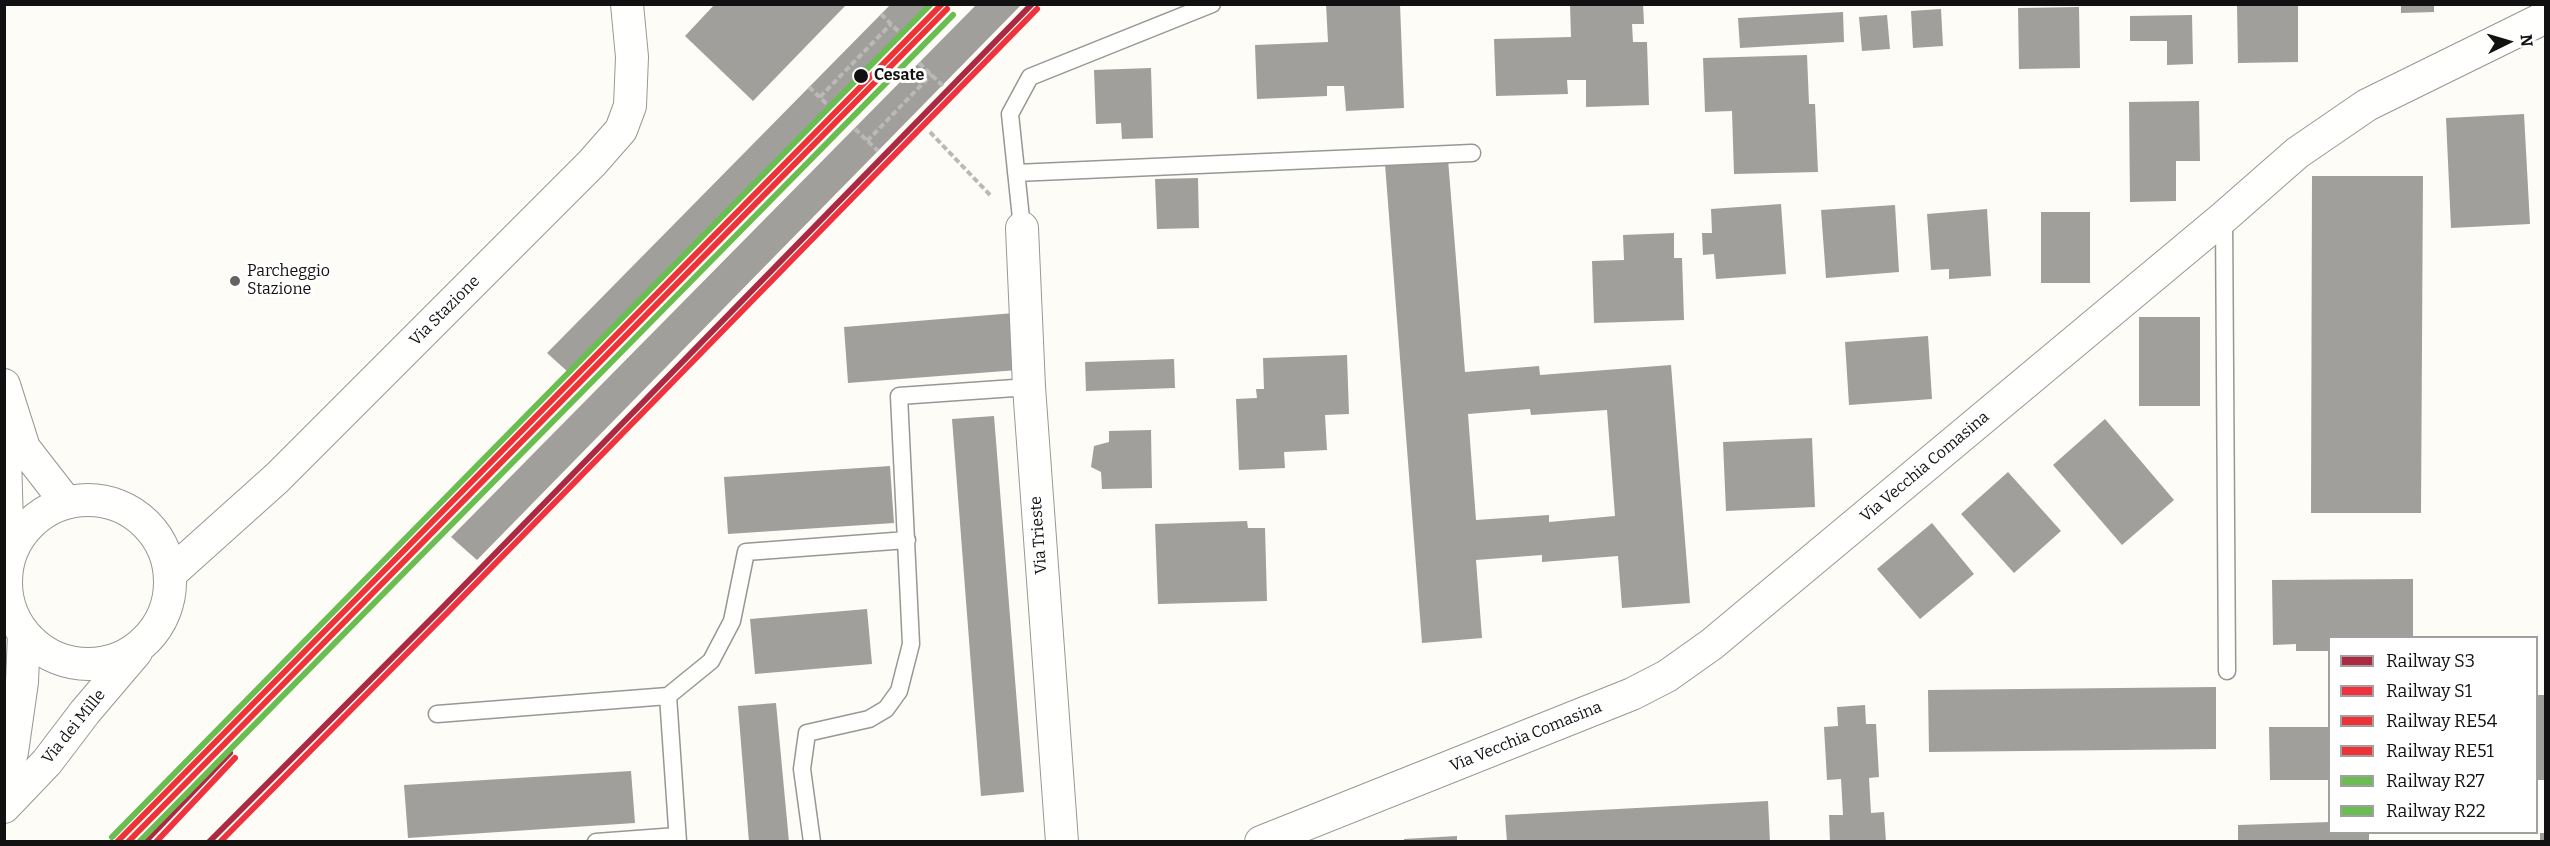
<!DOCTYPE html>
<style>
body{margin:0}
#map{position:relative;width:2550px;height:846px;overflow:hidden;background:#fdfcf7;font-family:Bitter,serif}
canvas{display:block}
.frame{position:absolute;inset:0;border:6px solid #111;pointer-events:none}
.legend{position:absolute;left:2328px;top:636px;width:210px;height:198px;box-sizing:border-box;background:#fff;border:2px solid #a0a0a0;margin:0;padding:8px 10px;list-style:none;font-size:18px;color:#111}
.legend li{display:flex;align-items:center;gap:12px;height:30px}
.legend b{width:30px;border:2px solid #a0a0a0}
.north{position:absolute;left:2478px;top:12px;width:60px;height:60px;-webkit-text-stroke:4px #fff;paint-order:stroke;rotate:85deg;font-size:16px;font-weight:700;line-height:24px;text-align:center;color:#111}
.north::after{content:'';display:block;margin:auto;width:21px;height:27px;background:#111;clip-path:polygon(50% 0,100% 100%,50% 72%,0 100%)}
</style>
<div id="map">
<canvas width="2550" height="846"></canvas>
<div class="frame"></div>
<ul class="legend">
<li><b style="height:8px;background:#ab2a42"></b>Railway S3</li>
<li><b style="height:8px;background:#ee333e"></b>Railway S1</li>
<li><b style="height:8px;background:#ee3338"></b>Railway RE54</li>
<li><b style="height:8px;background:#ee3338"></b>Railway RE51</li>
<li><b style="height:8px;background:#69bd51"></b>Railway R27</li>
<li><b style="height:8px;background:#69bd51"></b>Railway R22</li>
</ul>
<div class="north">N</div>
</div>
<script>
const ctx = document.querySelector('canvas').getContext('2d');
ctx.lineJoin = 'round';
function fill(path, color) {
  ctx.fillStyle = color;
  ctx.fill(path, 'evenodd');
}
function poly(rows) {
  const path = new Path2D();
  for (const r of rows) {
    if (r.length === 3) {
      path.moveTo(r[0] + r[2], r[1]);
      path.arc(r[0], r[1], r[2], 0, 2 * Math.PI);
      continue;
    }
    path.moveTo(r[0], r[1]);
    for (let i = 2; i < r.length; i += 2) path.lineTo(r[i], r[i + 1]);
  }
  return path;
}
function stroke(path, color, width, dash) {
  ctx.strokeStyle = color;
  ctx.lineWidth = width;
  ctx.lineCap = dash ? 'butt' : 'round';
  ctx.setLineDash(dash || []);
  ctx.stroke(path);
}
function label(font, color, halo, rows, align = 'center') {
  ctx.font = font + ' Bitter,serif';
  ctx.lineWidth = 6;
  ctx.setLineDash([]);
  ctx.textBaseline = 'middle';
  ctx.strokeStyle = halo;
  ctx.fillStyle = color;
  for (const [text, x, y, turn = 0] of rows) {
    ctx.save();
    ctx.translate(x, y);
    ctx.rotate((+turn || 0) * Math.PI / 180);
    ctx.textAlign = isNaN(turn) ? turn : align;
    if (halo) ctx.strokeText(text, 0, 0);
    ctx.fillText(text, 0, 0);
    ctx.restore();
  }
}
fill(poly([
 [715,4,847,4,753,101,685,36],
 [977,4,1022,4,477,560,451,537],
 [1326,4,1400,4,1404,108,1346,111,1344,86,1327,86,1327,96,1257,99,1255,45,1328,42],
 [1570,4,1643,4,1644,24,1632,24,1633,42,1647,42,1649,105,1586,107,1586,80,1567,80,1568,94,1496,96,1494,39,1571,37],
 [2298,4,2298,62,2238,63,2237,5],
 [2401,4,2434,4,2434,12,2401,13],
 [890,5,930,5,568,372,547,353],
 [2079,7,2080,68,2019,69,2018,8],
 [1941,9,1943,46,1913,48,1911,11],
 [1843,12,1844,42,1740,48,1738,18],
 [1887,15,1890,49,1862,51,1859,17],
 [2192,15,2193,64,2167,65,2167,41,2130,41,2130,16],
 [1807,55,1809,104,1815,104,1818,172,1734,174,1732,111,1705,112,1703,58],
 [1151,68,1153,138,1122,139,1121,123,1096,124,1094,70],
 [2199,101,2200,161,2176,161,2176,201,2130,202,2129,102],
 [2524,114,2530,224,2451,228,2446,118],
 [1448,159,1465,372,1539,366,1540,375,1671,365,1690,603,1622,608,1618,556,1542,562,1542,555,1476,560,1482,638,1422,643,1385,164],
 [1530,409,1531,415,1607,410,1615,516,1549,522,1549,515,1476,520,1468,414],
 [2312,176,2423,176,2421,513,2311,513],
 [1198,178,1199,228,1157,229,1155,179],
 [1781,204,1786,274,1716,279,1714,254,1703,255,1702,233,1712,233,1711,209],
 [1895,205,1899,272,1826,278,1821,210],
 [1987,209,1991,276,1949,279,1949,269,1931,270,1927,214],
 [2041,212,2090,212,2090,283,2041,283],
 [1674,233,1674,258,1682,258,1684,320,1594,323,1592,261,1624,260,1623,235],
 [1014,313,1018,370,848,383,844,327],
 [2139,317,2200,317,2200,406,2139,406],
 [1928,336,1932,399,1849,405,1845,342],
 [1347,355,1349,414,1325,415,1327,450,1284,452,1285,468,1239,470,1236,399,1257,398,1256,389,1264,389,1263,358],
 [1174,359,1175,388,1086,391,1085,362],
 [994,416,1024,792,981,796,952,419],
 [2105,419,2174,500,2122,545,2053,465],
 [1151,430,1152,488,1102,489,1101,472,1091,467,1094,446,1109,442,1109,431],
 [1812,438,1815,507,1726,511,1723,442],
 [890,466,894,523,728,534,724,477],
 [2008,472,2061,531,2014,573,1961,514],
 [1247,521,1248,528,1265,528,1267,601,1158,604,1155,524],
 [1932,523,1974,574,1920,619,1877,569],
 [2413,579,2413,638,2330,638,2330,651,2296,651,2296,644,2273,645,2272,580],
 [867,609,872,664,755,674,750,619],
 [2216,687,2216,749,1929,752,1928,690],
 [2536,695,2546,695,2546,780,2536,780],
 [776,703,789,842,749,842,738,706],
 [1865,705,1866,724,1876,724,1879,777,1869,778,1871,813,1884,812,1886,842,1830,842,1829,815,1843,815,1841,779,1827,780,1824,727,1838,726,1837,707],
 [2269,727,2330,727,2330,780,2270,780],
 [631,771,635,823,408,838,404,785],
 [1768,801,1770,842,1507,842,1505,815],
 [2330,822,2330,832,2369,832,2369,842,2238,842,2238,825],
 [2540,833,2546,833,2546,842,2540,842],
 [1457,836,1457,842,1404,842,1404,839]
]), '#a19f9c');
const service = poly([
 [1016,173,1472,153],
 [2224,217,2227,671],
 [1022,228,1010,114,1030,77,1212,4],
 [437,714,668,696],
 [596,842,677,836],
 [678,842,668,696,711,661,732,621,746,552,907,540],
 [812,842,802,769,807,733,869,719,886,709,899,691,911,644,899,396,1029,387]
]);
const minor = poly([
 [1022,228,1029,387,1062,842],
 [4,385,24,448,66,502],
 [4,422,8,559],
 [88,582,82],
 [170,574,277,478,592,163,621,130,630,106,632,57,627,4],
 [4,778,12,752,22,682,24,634],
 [4,807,47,762,85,712,136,652],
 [1261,842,1632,694,1667,676,1712,644,2224,217,2297,153,2367,105,2546,17]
]);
stroke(service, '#979795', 19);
stroke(minor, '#979795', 34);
stroke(poly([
 [881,14,901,34],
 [919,63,943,86],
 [809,87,830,107],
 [820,97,891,24],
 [855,129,878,151],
 [930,132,990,195],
 [867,141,932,74]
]), '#b9b9b8', 4, [6, 3]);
stroke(service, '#fffffe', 16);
stroke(minor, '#fffffe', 32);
stroke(poly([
 [145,842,230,753],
 [209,842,442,608,1032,4]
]), '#ab2a42', 6);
stroke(poly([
 [156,842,235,758],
 [220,842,447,613,1037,9]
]), '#ee333e', 6);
stroke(poly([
 [117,842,942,4]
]), '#ee3338', 6);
stroke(poly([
 [128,842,947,9]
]), '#ee3338', 6);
stroke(poly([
 [112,837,931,4]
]), '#69bd51', 6);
stroke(poly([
 [139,842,953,15]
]), '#69bd51', 6);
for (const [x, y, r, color] of [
 [861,76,8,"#111"],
 [235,281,6,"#646362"]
]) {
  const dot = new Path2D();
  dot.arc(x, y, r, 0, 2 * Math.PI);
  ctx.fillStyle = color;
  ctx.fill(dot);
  stroke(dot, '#fff', 2);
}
label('bold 16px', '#111', '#fff', [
 ["Cesate",874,76]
], 'left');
label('16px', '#111', '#fff', [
 ["Parcheggio",247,272],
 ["Stazione",247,290]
], 'left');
label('16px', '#111', '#fff', [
 ["Via Stazione",445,311,-45],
 ["Via Vecchia Comasina",1925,467,-40],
 ["Via Trieste",1039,535,-94],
 ["Via dei Mille",74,727,-51],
 ["Via Vecchia Comasina",1526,737,-22]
]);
</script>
